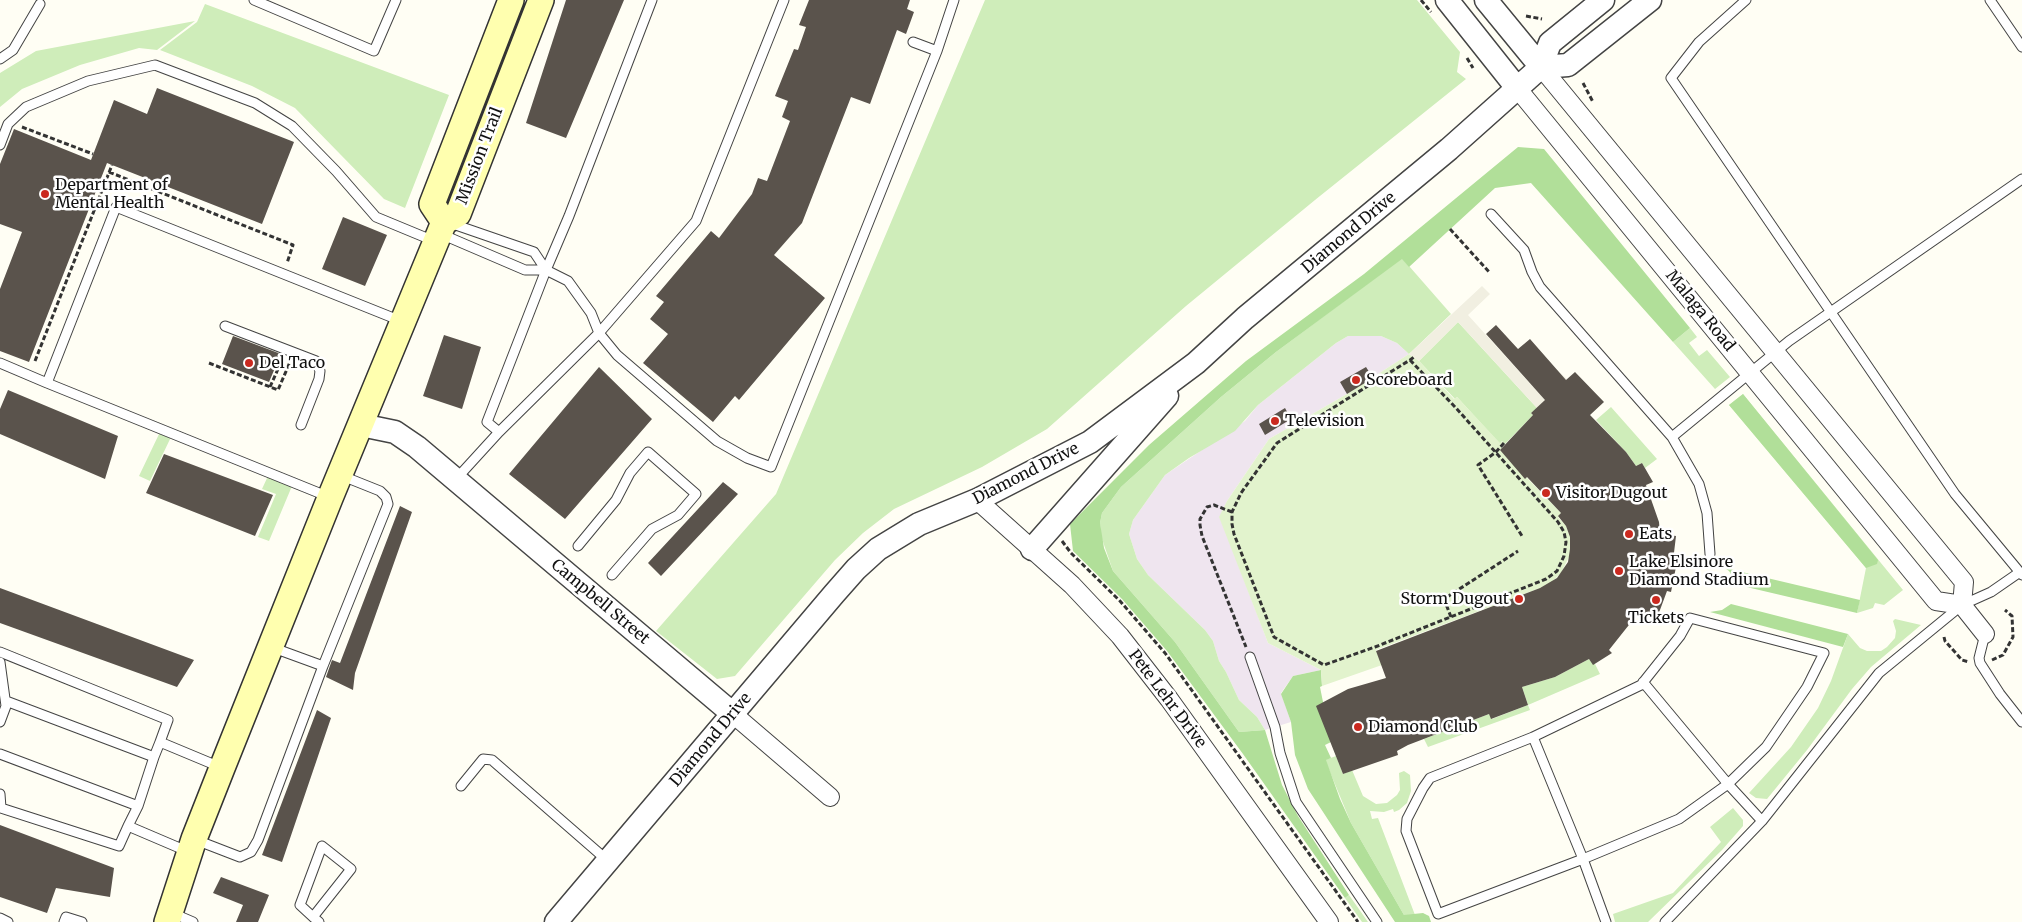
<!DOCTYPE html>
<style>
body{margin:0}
canvas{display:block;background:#fffef4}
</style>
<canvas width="2022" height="922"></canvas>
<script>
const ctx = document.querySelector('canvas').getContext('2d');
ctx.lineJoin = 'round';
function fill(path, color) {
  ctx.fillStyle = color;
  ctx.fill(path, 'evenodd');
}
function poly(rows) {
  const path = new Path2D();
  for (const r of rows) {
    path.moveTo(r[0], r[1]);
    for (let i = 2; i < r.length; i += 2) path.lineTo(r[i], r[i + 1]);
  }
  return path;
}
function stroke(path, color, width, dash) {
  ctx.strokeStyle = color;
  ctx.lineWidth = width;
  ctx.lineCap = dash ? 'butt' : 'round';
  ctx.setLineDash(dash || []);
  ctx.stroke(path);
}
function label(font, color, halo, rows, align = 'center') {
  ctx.font = font + ' Merriweather,serif';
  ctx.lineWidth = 5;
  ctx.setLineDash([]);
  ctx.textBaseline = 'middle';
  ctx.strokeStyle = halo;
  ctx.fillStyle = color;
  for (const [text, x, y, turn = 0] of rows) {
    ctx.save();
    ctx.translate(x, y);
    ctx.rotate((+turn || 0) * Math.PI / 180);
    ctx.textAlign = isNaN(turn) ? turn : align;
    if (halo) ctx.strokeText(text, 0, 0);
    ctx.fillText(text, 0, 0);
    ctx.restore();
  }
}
fill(poly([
 [1366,335,1381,336,1397,343,1409,354,1347,394,1269,439,1227,501,1220,517,1268,643,1321,670,1293,676,1281,693,1291,722,1265,730,1257,717,1239,700,1226,672,1219,661,1213,641,1205,630,1148,575,1137,559,1129,534,1133,520,1165,475,1245,421,1258,405,1336,343,1348,336]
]), '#efe5ef');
fill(poly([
 [985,0,1417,0,1460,52,1457,72,1466,79,1315,200,1186,306,1047,429,982,467,894,509,863,533,835,560,735,676,717,679,656,631,776,494],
 [205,4,449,95,405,208,384,199,295,108,252,86,160,50,197,22],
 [195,21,157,50,139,48,80,65,22,89,0,107,0,73,36,51],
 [1402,258,1451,314,1409,354,1397,343,1381,336,1348,336,1336,343,1258,405,1235,431,1189,458,1165,475,1133,520,1129,534,1137,559,1148,575,1205,630,1213,641,1219,661,1226,672,1239,700,1257,717,1265,730,1239,732,1175,642,1113,571,1101,536,1100,523,1102,513,1121,487,1221,397,1276,352],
 [1458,322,1537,408,1531,413,1533,415,1505,444,1502,441,1500,444,1457,397,1455,399,1419,361],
 [1690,328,1697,337,1689,343,1699,356,1707,350,1730,377,1715,389,1673,342],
 [1743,394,1903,590,1884,605,1875,603,1873,608,1857,613,1866,568,1729,405],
 [1611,407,1657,459,1645,468,1642,463,1636,466,1626,452,1596,420],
 [160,432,171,437,150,481,139,476],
 [268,476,292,486,269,541,258,537,276,494,262,489],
 [1895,619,1921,625,1871,667,1852,689,1807,750,1767,799,1756,798,1749,793,1791,747,1818,708,1831,681,1848,634,1860,648,1867,651,1881,651,1887,647,1895,638,1896,631,1893,621],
 [1589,659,1593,664,1595,664,1600,674,1528,705,1530,710,1428,747,1424,739,1489,714,1492,719,1528,705,1522,687,1555,677],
 [1336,756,1343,774,1352,770,1363,796,1376,804,1387,803,1397,795,1400,790,1399,773,1404,771,1410,775,1411,791,1407,803,1399,810,1394,812,1393,809,1384,812,1370,811,1372,819,1378,818,1415,915,1404,915,1351,823,1325,760],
 [1733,808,1743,820,1743,826,1722,850,1648,922,1615,922,1613,914,1673,893,1721,842,1710,827],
 [1349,895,1368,922,1362,922,1345,898]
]), '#cfedba');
fill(poly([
 [1518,147,1544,149,1690,328,1673,342,1531,183,1495,188,1409,267,1402,259,1276,352,1221,397,1121,487,1102,513,1100,523,1104,548,1113,571,1175,642,1239,732,1265,730,1282,785,1298,816,1349,895,1345,898,1243,754,1167,651,1122,599,1073,551,1070,524,1149,445,1246,361,1364,274],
 [1743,394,1878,560,1877,564,1866,568,1729,405],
 [1725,568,1860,600,1857,613,1738,585,1729,571],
 [1731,604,1848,634,1843,647,1710,612,1722,610],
 [1321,670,1322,686,1320,687,1331,742,1325,745,1331,758,1326,760,1340,799,1351,823,1404,915,1423,913,1429,916,1431,922,1395,922,1308,789,1295,755,1291,722,1281,694,1293,676]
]), '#b1df99');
fill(poly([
 [1409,354,1419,361,1454,399,1457,397,1500,443,1502,441,1505,444,1500,450,1561,513,1558,517,1566,526,1570,537,1570,555,1561,573,1552,582,1540,588,1376,650,1382,665,1322,686,1321,670,1268,643,1219,517,1227,501,1269,439,1347,394]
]), '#e2f3cd');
fill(poly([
 [1482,286,1490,294,1468,315,1533,387,1555,368,1567,379,1537,408,1458,322,1419,361,1409,354]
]), '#f1efe1');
fill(poly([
 [566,0,624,0,566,138,526,123],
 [809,0,910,0,907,9,914,12,906,34,897,30,870,104,851,97,802,223,774,255,825,298,739,400,735,396,713,422,643,363,668,334,650,319,664,302,656,296,711,231,719,238,752,194,758,178,767,181,790,121,782,117,788,101,775,96,794,49,798,50,806,27,799,25],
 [157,88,294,142,262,224,107,163,29,362,0,351,0,289,22,232,0,224,0,164,14,129,91,160,114,100,147,114],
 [343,217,387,235,365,286,322,269],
 [1496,325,1518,349,1530,339,1566,380,1575,372,1604,402,1590,415,1626,452,1636,466,1642,463,1653,482,1646,485,1659,522,1660,534,1676,536,1673,561,1677,562,1671,592,1667,591,1657,618,1640,611,1609,650,1612,653,1593,665,1589,659,1555,677,1522,687,1528,705,1491,719,1489,714,1408,745,1397,751,1398,755,1343,774,1316,706,1348,689,1386,678,1376,651,1540,588,1557,578,1568,562,1570,549,1570,537,1566,526,1558,516,1561,513,1527,477,1525,479,1500,450,1533,415,1531,413,1545,400,1486,334],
 [444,335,481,347,462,409,423,396],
 [233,336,281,354,269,382,222,364],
 [599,367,652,419,565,519,509,474],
 [1366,367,1373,378,1347,394,1340,382],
 [8,390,118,436,105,479,0,434,0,409],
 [1285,408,1291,419,1265,435,1259,424],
 [164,454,273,495,255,536,146,493],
 [723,482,738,494,661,576,648,563],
 [400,506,412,512,355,673,353,690,326,677,332,660,340,663],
 [0,588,194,660,177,687,0,623],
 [317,710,331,718,282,862,262,855],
 [0,825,114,868,110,897,56,888,47,913,0,897],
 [221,877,269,895,258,922,236,922,243,905,213,893]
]), '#5a534c');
const service = poly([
 [254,0,374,51,396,0],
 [1746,0,1699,42,1671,78,1955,494,2022,575],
 [1990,0,2022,47],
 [913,42,937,51],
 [0,59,13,50,40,4],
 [0,145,8,124,26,107,88,81,155,65,255,103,292,126,336,171,376,217,434,241],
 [1491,214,1524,250,1532,272,1540,287,1672,437],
 [450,223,534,252,546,270],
 [441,234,525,270,546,270,568,281,591,313,599,333,696,221,784,0],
 [225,326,316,361,320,371,319,379,301,425],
 [0,363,47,383],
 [499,432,487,422,546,270,569,216,652,0],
 [457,478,499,432,599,333,617,355,717,441,747,458,771,467,937,51,954,0],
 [329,497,47,383,116,207,401,321],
 [578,546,616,500,630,473,648,452,696,494,678,515,652,529,612,575],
 [1710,554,1707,513,1699,484,1672,437,1789,341,2022,179],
 [1985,634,1979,658,1980,663,2000,694,2022,722],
 [271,647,323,666],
 [0,652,168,720,160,742,220,767],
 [1250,657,1275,727,1280,753,1296,802,1377,922],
 [0,662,6,706,0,722],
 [6,701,154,757,160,742],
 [1533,737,1430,778,1423,788,1407,819,1406,831,1438,914,1583,859,1533,737,1641,685,1680,636,1690,618,1824,653,1807,687,1766,747,1728,784,1643,682],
 [0,754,138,806,128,826],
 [461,786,483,759,492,760,608,861],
 [0,794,1,808,119,846,128,826,189,852],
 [138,806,154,757],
 [196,840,240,857,251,852,258,840,323,666,388,504,386,497,380,491,340,475],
 [172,913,193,922],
 [313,917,351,869,322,846,300,905,313,917,319,922],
 [0,918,8,922],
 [64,922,66,917,82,922],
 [1606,922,1583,859,1679,819,1728,784,1762,821],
 [1665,922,1762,821,1879,673,1962,605,1991,592,2020,572]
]);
const minor = poly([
 [1541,67,1964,582,1962,605,1985,634],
 [1517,88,1936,601,1962,605],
 [977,500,1072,585,1120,636,1169,699,1329,922],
 [733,714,830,797]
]);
const tertiary = poly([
 [1447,0,1517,88],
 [1486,0,1541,67],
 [1541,67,1568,65,1650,0],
 [361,425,395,432,417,447,733,714],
 [1032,549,1167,396],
 [556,922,834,594,856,569,878,549,919,524,977,500,1090,442,1196,363,1245,318,1449,149,1541,67,1550,43,1603,0]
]);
const secondary = poly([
 [444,222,458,214,541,0],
 [444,222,432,204,511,0],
 [167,922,194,839,222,768,330,498,444,222]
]);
stroke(service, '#444', 11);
stroke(minor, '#444', 20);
stroke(tertiary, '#444', 25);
stroke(secondary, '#333', 28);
stroke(poly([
 [1421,0,1431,12],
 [1526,16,1542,19],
 [1467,58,1473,68],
 [1583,83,1593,102],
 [22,127,93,154],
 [109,172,293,245,287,263],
 [1450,229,1490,273],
 [1410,360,1456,408,1558,522,1564,532,1566,542,1564,556,1557,571,1546,579,1375,647,1324,665,1274,637,1234,534,1232,524,1232,512,1241,493,1277,443,1363,389,1410,360,1414,357],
 [35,361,112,165],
 [209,363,278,390,290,362],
 [270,387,282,360],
 [1504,443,1496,452,1478,465,1522,536],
 [1232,512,1214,505,1207,507,1200,519,1200,525,1202,536,1246,647],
 [1062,541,1071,553,1120,601,1165,653,1358,922],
 [1451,617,1444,599,1518,551],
 [1944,637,1945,641,1962,660,1969,662],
 [1992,660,2003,655,2013,637,2012,616,2005,610]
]), '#333', 3, [5, 2.5]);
stroke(service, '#fff', 9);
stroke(minor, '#fff', 18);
stroke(tertiary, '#fff', 22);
stroke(secondary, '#ffffaf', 25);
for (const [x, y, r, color] of [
 [45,194,5,"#ca291f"],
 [249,363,5,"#ca291f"],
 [1356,380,5,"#ca291f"],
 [1275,421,5,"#ca291f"],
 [1546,493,5,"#ca291f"],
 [1629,534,5,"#ca291f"],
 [1619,571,5,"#ca291f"],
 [1519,599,5,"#ca291f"],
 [1656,600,5,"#ca291f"],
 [1358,727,5,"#ca291f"]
]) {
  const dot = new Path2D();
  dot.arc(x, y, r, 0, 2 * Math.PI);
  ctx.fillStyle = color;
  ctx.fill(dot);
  stroke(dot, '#fff', 2);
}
label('16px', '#111', '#fff', [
 ["Mission Trail",480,156,-69],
 ["Diamond Drive",1349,233,-40],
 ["Malaga Road",1700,311,51],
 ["Diamond Drive",1026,474,-27],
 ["Campbell Street",600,602,40],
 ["Pete Lehr Drive",1167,699,53],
 ["Diamond Drive",711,740,-50]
]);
label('16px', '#111', '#fff', [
 ["Department of",55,185],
 ["Mental Health",55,203],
 ["Del Taco",259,363],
 ["Scoreboard",1366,380],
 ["Television",1285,421],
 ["Visitor Dugout",1556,493],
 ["Eats",1639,534],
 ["Lake Elsinore",1629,562],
 ["Diamond Stadium",1629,580],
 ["Storm Dugout",1509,599,"right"],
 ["Tickets",1656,618,"center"],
 ["Diamond Club",1368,727]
], 'left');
</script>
